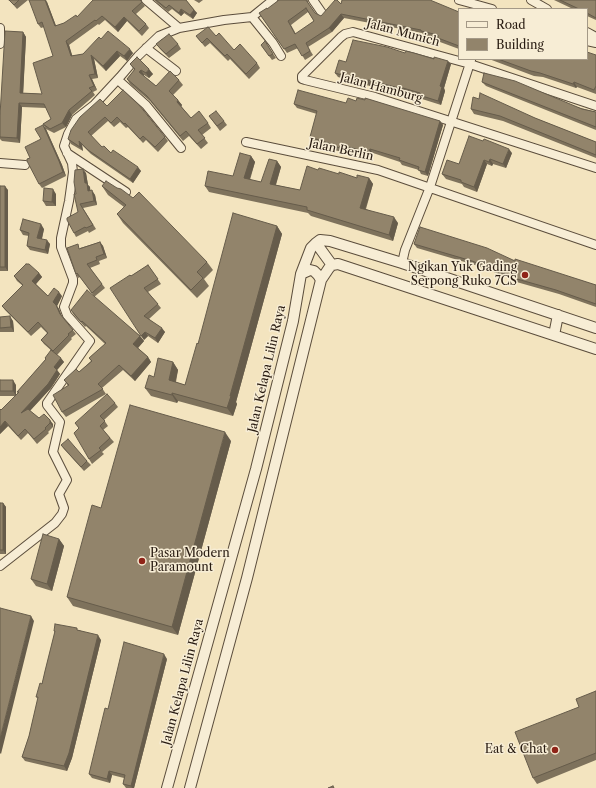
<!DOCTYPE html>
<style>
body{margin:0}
#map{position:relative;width:596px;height:788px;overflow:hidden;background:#f3e4bf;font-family:"Libre Caslon Text",serif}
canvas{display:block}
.legend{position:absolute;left:458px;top:8px;width:130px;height:52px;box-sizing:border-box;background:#f7edd5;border:1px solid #a49987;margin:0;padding:5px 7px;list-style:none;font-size:12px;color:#281b11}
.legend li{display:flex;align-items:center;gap:8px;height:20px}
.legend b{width:20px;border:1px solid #a49987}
</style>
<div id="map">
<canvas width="596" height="788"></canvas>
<ul class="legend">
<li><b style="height:5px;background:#f7edd5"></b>Road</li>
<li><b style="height:11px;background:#92846b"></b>Building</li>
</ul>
</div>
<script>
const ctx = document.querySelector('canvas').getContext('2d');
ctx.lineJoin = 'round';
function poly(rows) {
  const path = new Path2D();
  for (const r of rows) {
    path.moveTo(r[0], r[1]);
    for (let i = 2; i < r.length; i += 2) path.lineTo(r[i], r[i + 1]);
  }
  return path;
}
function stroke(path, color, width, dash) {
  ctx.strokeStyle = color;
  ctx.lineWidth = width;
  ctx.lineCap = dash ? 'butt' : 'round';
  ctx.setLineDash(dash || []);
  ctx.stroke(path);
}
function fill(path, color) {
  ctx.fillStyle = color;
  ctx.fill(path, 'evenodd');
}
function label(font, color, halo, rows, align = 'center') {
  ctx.font = font + ' "Libre Caslon Text",serif';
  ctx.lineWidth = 3;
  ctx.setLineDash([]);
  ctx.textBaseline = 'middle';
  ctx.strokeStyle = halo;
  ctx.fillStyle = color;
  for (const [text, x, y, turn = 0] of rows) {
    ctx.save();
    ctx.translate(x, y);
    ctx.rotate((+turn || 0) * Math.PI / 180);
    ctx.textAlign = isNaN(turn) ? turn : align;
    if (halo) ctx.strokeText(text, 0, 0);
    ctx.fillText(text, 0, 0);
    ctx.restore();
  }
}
const minor = poly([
 [146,0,179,28],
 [313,0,322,13],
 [459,0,492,9],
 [531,0,547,9],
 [252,17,273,43,281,56],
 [0,28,0,44],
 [587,32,596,37],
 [587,41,596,43],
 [146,48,176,71],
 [118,80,146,105,181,148],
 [596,106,470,64,353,32,345,34,341,37,302,76,302,79,305,80,375,97,596,168],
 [246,142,378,170,596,245],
 [67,153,126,192],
 [0,163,25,165],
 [402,263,405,250,430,187,471,60],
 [0,566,55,523,62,514,64,508,59,494,67,480,53,452,60,422,47,405,47,403,90,341,67,315,64,307,73,283,73,279,61,247,61,238,69,201,73,172,72,163,64,146,68,134,76,119,94,105,120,77,138,56,159,36,179,28,224,20,252,17,273,0]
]);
const tertiary = poly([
 [316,243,332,265],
 [301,274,310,270,314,271,318,275,321,280],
 [554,335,558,315],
 [167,788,256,469,293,321,301,274,311,248,316,243,320,240,330,241,402,263,596,328],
 [190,788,247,578,321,280,329,268,332,265,338,264,596,349]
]);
stroke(minor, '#5b4d3c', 10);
stroke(tertiary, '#5b4d3c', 12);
stroke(minor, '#f7edd5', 8);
stroke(tertiary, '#f7edd5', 10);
fill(poly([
 [9,0,28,0,17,9],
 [154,0,186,0,197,13,193,19,184,13,181,16,172,9,168,12],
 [194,0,203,0,199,3],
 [308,0,308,3,315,13,321,16,341,4,459,12,459,49,440,42,438,38,424,35,422,33,344,18,332,32,308,47,313,55,305,60,298,48,287,53,259,13,267,9],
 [308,12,314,21,296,34,291,25],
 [554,0,596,0,596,20,587,16,587,9,573,9],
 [141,1,145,6,136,14,146,24,149,28,142,36,127,21,118,32,105,20,99,25,98,24,69,45,72,56,83,54,101,39,133,53,127,61,120,56,106,71,94,59,98,78,92,79,97,90,93,92,95,95,72,115,66,127,54,133,46,129,43,124,51,119,46,108,22,107,20,143,2,141,0,139,0,115,23,32,26,37,23,93,42,94,53,56,44,27,41,28,38,24,47,2,56,26,64,23,77,17],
 [196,36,216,36,234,50,257,63,260,68,249,79,230,59,228,61,210,43,205,47],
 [156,44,178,44,181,49,169,58,160,49],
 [261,45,268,46,276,58,272,60],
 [405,53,451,64,444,88,445,91,441,105,422,99,420,97,406,92,405,93,371,84,370,86,362,84,338,77,335,73],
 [596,55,596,94,577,87,576,88,543,77,534,76,489,59,587,59],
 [130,64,153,74,149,78,144,75,144,76,156,86,179,80,183,85,173,95,182,105,181,106,191,118,208,123,211,128,202,135,208,143,201,149,189,136,183,141,150,101,130,84,127,79,134,70],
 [482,82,596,112,596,130,486,86],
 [479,99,535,118,596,142,596,158,503,121,474,114,471,109],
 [365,100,440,121,443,125,428,176,421,174,419,170,402,165,400,162,373,153,372,156,362,153,362,154,352,151,351,152,343,150,343,152,334,150,332,147,313,141,310,137,317,114,297,108,294,104,346,103,356,101],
 [107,106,165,137,168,141,158,152,146,140,143,143,128,127,126,128,120,122,114,127,108,121,91,136,102,147,141,171,133,183,91,154,82,145,83,151,71,144,68,139],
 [209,116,224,121,227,125,220,131],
 [43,125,46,129,62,165,66,176,42,188,39,184,30,158,41,139],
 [512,153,506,168,493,164,492,166,487,164,477,192,464,187,462,184,446,179,442,174,459,164],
 [251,156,255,162,250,180,261,182,277,161,281,167,276,185,300,190,318,170,357,178,369,178,373,184,366,209,398,223,393,241,311,216,308,213,209,192,205,186,233,176],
 [86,173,88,185,90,187,90,191,95,195,97,205,83,208,96,229,89,233,88,231,76,237,74,233,78,212,76,194],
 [0,186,8,190,8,271,0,271],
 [102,186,133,198,207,262,213,270,204,279,209,286,197,298,123,223,117,214,124,207,108,195],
 [56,194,56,206,46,206,43,201],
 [277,226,282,234,236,402,237,404,233,416,178,401,177,403,151,396,145,388,154,377,173,362,178,370,176,382,185,385,198,344],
 [44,229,42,239,50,244,48,254,30,250,27,246,29,236,23,235,20,230],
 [100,242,103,246,107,258,99,261,100,264,90,268,105,288,94,297,140,336,144,341,138,348,148,357,151,362,135,381,123,370,102,388,106,394,66,417,62,412,68,386,64,380,79,372,91,361,89,358,105,344,86,326,85,327,74,315,71,310,94,296,80,277,78,278,76,274,80,248],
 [414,244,515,261,596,285,596,307,559,294,513,281,507,277,475,265,417,248],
 [148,265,161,284,148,292,161,308,149,319,165,332,158,343,148,336,144,340,131,276],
 [39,273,42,277,36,284,48,296,62,296,57,306,59,309,62,317,76,334,71,338,72,339,57,355,64,362,57,370,60,374,51,388,30,411,39,418,53,424,53,427,48,432,49,433,37,444,28,433,21,440,8,426,0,434,1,410,15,396,0,396,0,380,16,385,16,395,18,393,17,392,46,359,45,358,52,351,44,344,41,340,47,333,41,327,31,336,5,310,2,306,23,286,17,281,14,276],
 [0,317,13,321,14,332,0,332],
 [115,403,118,407,104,420,108,426,103,430,114,442,102,452,104,454,92,464,89,459,79,428,75,423],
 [231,441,178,635,73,606,67,597,101,508],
 [61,445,87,461,91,465,84,471,64,449],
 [0,503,3,503,6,507,6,554,0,554],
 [59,539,64,546,52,591,36,586,31,579],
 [79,630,101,640,72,758,67,771,25,761,22,757,29,736,38,698,36,697,42,684,55,632,54,631],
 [167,659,134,788,126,788,123,784,124,778,112,775,110,783,92,778,89,774,108,709],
 [596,691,596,760,537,784,533,778,579,707]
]), '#7e725c');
fill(poly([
 [45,0,46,0,47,2,58,31,55,26],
 [181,9,184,13,181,16,179,13],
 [194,10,197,13,193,19,190,15],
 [341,14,344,18,332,32,329,28],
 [124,17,127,21,118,32,115,27],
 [23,32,26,37,23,97,20,93],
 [66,41,69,45,74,61,71,56],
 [130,49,133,53,127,61,124,56],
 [117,51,120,56,106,71,103,66],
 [91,55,94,59,98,78,95,74],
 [448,61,451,64,444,88,445,91,441,105,438,101,440,86],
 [149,69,153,74,149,78,146,73],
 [141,70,144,75,143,77,139,72],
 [89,75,92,79,97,90,94,86],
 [368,80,371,84,370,86,367,82],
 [574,82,577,87,576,88,573,84],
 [178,100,182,105,181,107,177,102],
 [19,103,22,107,20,143,17,138],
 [69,110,72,115,66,127,62,123],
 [440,121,443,125,428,176,425,172],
 [43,125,46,129,62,165,66,176,63,172],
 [79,141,82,145,83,151,80,147],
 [340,146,343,150,343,152,340,148],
 [370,149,373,153,372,156,369,152],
 [509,149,512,153,506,168,503,164],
 [251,156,255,162,248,184,244,178],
 [490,159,493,164,492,166,489,162],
 [484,160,487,164,477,192,474,187],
 [277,161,281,167,274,190,270,184],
 [138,167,141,171,133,183,130,179],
 [83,169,86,173,88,185,90,187,91,195,88,191,85,183],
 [369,178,373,184,364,213,360,208],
 [5,186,8,190,8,271,5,267],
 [53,189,56,194,56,206,52,202],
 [92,190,95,195,97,205,94,201],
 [394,217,398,223,393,241,389,235],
 [41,224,44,229,41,242,37,238],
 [277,226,282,234,236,402,237,404,233,416,227,408,230,396],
 [47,240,50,244,48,254,45,250],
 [100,242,103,246,107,258,104,254],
 [39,273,42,277,35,285,32,281],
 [59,292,62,296,57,306,59,309,63,319,53,302],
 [10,316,13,321,14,332,11,327],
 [162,328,165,332,158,343,155,338],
 [145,332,148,336,144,340,141,336],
 [140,336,144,341,137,349,133,344],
 [148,357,151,362,135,381,131,376],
 [61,358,64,362,57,370,60,374,51,388,24,417,21,413,54,367],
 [173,362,178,370,174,388,169,380],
 [13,380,16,385,16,396,13,391],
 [172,393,178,401,177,403,172,395],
 [50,420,53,424,53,427,50,423],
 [5,421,8,426,0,434,0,427],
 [225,432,231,441,178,635,172,627],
 [3,503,6,507,6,554,3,550],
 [59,539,64,546,52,591,47,584],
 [31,616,34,621,1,754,0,753,0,739],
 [98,635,101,640,72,758,67,771,64,766],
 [164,654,167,659,134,788,132,788,131,786],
 [109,771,112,775,110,783,107,779]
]), '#665c4b');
const building = poly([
 [9,0,19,0,14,5,9,0],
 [29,0,45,0,55,26,64,23,76,15,77,17,93,0,140,0,142,2,132,11,146,24,139,31,124,17,115,27,102,16,96,21,95,20,66,41,71,56,83,54,99,37,101,39,108,31,130,49,124,56,117,51,103,66,91,55,95,74,89,75,94,86,89,88,92,91,69,110,62,123,50,129,43,124,51,119,44,104,19,103,17,138,0,137,0,115,5,31,23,32,20,93,42,94,33,63,53,56,42,22,38,24,29,0],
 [156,0,186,0,194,10,190,15,181,9,179,13,169,5,166,8,156,0],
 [279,0,306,0,315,13,321,16,335,0,337,0,341,4,342,0,430,0,459,12,459,46,438,38,438,35,421,31,421,30,341,14,329,28,306,43,310,51,302,56,295,44,284,49,259,13,267,8,267,9,279,0],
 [306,8,314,21,295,34,288,21,306,8],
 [560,0,596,0,596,18,587,13,587,9,579,9,560,0],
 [208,27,216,36,219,33,234,50,240,44,257,63,246,74,227,54,225,56,207,38,202,43,196,36,208,27],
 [169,34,178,44,166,54,156,44,169,34],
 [353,40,387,47,405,53,406,51,414,53,434,59,434,57,448,61,440,86,442,87,438,101,419,95,420,93,403,88,403,89,368,80,367,82,359,80,335,73,339,60,346,62,353,40],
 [265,41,273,54,269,56,261,45,265,41],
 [587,52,596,55,596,86,594,90,574,82,573,84,540,73,531,71,498,59,587,59,587,52],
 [137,57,149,69,146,73,141,70,139,72,156,86,170,71,179,80,169,91,178,100,177,102,191,118,199,111,208,123,198,130,205,138,197,144,186,131,180,136,147,96,127,79,135,69,130,64,137,57],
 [484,73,515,81,582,109,596,112,596,127,482,82,484,73],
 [123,90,139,105,165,137,155,147,143,136,140,139,125,123,124,124,117,117,111,123,105,117,88,132,102,147,104,146,111,153,113,150,138,167,130,179,88,150,79,141,80,147,68,139,71,130,80,117,100,99,107,106,123,90],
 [298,90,346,103,348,98,356,101,357,98,365,100,365,98,440,121,425,172,418,170,419,167,399,160,400,158,370,149,369,152,359,149,359,150,349,147,348,148,340,146,340,148,331,145,331,144,310,137,317,111,294,104,298,90],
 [480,93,535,118,596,142,596,155,500,116,471,109,473,97,479,99,480,93],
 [216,111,224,121,217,126,209,116,216,111],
 [43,125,59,161,63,172,39,184,27,161,27,159,30,158,25,147,41,139,35,129,43,125],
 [469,136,483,141,484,139,509,149,503,164,490,159,489,162,484,160,474,187,461,182,461,180,442,174,447,160,459,164,469,136],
 [240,153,251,156,244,178,261,182,269,159,277,161,270,184,300,190,307,166,318,170,319,168,339,174,339,172,357,178,357,175,369,178,360,208,394,217,389,235,307,210,307,207,205,186,208,171,233,176,240,153],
 [83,169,85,183,87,183,88,191,92,190,94,201,80,204,93,225,86,228,85,227,74,233,67,220,67,218,78,212,74,194,76,194,74,182,75,170,83,169],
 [106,181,117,188,121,189,133,198,139,192,207,262,197,272,203,278,191,290,117,214,126,205,102,186,106,181],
 [0,186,5,186,5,267,0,267,0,186],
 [44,188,53,189,52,202,43,201,44,188],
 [233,213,277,226,230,396,231,396,227,408,172,393,172,395,145,388,149,375,154,377,158,358,173,362,169,380,185,385,197,343,198,344,233,213],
 [23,219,41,224,37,238,47,240,45,250,27,246,29,233,20,230,23,219],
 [420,227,487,248,515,261,515,259,596,285,596,304,556,290,510,277,504,273,472,261,414,244,420,227],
 [100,242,104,254,96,257,97,260,87,264,102,284,92,293,77,273,76,274,67,248,78,244,79,249,100,242],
 [26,264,29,264,39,273,32,281,48,296,54,288,59,292,53,302,56,305,60,314,73,330,68,334,69,335,53,351,41,340,48,333,38,322,28,332,2,306,23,285,14,276,26,264],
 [148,265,158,279,144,288,158,304,144,316,162,328,155,338,145,332,141,336,110,288,130,275,131,276,148,265],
 [87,290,140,336,133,344,148,357,131,376,119,365,98,384,103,389,62,412,53,395,69,385,64,380,76,369,79,372,92,361,89,358,106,343,82,321,81,322,71,310,87,290],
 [10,316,11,327,0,328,0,317,10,316],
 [51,350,61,358,54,367,57,370,48,384,21,413,28,409,39,418,44,414,50,420,50,423,45,428,46,429,34,439,25,429,18,436,5,421,0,427,0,409,1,410,19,392,17,392,46,359,45,358,51,350],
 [0,380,13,380,13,391,0,391,0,380],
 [107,394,115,403,100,416,105,421,100,426,110,438,99,448,101,450,89,459,74,433,79,428,75,423,107,394],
 [130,405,225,432,172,627,67,597,92,505,101,508,130,405],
 [68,439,87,461,81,467,61,445,68,439],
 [0,503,3,503,3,550,0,550,0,503],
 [43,534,59,539,47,584,31,579,43,534],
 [0,608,31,616,0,739,0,608],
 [55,624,77,628,77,630,98,635,69,753,64,766,22,757,29,736,38,697,36,697,40,683,42,684,45,671,55,631,54,631,55,624],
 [124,642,164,654,131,786,123,784,125,775,109,771,107,779,89,774,105,708,108,709,124,642],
 [596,691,596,753,533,778,515,732,579,707,576,699,596,691],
 [333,786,334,788,328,788,333,786]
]);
fill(building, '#92846b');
stroke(building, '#665c4b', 1);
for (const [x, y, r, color] of [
 [525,275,4,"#8f2418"],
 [142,561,4,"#8f2418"],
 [555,750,4,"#8f2418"]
]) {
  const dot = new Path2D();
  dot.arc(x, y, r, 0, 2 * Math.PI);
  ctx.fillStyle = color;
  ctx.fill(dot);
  stroke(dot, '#f7edd5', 1.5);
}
label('12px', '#281b11', '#f7edd5', [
 ["Jalan Munich",403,33,15],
 ["Jalan Hamburg",381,88,15],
 ["Jalan Berlin",341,150,12],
 ["Jalan Kelapa Lilin Raya",267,369,-77],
 ["Jalan Kelapa Lilin Raya",183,682,-75]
]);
label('12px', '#281b11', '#f7edd5', [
 ["Ngikan Yuk Gading",517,268],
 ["Serpong Ruko 7CS",517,282],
 ["Pasar Modern",150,554,"left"],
 ["Paramount",150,568,"left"],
 ["Eat & Chat",547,750]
], 'right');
</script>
